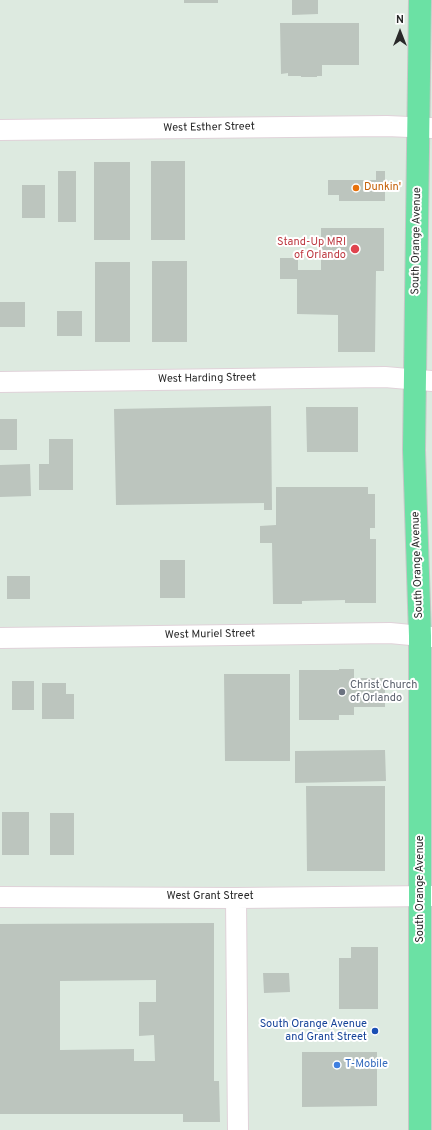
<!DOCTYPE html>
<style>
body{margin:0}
#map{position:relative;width:432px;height:1130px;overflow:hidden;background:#ddeae0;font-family:Overpass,sans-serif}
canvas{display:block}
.north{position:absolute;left:380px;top:12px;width:40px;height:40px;-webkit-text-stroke:3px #fff;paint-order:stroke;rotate:0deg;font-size:11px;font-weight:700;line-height:16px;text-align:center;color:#292929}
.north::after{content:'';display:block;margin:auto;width:14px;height:18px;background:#292929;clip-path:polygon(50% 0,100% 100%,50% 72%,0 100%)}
</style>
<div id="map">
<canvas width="432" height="1130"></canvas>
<div class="north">N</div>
</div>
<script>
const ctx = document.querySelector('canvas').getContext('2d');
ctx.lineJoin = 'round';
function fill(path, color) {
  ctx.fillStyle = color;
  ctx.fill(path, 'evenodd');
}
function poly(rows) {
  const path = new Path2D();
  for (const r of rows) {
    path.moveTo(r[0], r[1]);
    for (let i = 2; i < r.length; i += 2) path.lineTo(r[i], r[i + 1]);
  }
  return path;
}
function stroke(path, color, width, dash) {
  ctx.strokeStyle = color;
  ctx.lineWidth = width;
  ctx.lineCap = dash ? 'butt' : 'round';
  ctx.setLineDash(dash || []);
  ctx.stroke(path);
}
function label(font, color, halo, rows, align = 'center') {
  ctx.font = font + ' Overpass,sans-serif';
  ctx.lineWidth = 4;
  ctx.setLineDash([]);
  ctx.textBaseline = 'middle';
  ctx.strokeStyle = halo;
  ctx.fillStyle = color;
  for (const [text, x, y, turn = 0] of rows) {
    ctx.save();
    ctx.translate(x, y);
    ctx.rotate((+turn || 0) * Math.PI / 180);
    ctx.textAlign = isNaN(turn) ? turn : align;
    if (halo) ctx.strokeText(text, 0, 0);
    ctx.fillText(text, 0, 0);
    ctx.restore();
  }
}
fill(poly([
 [184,0,218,0,218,3,184,3],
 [292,0,318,0,318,14,292,15],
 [280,23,359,23,359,65,322,65,322,76,317,76,317,77,301,77,301,76,288,76,288,73,281,74],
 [151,161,185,161,185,240,151,240],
 [94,162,130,162,130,240,94,240],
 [58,171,76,171,76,222,58,222],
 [376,171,385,171,385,201,339,201,339,195,328,195,328,180,376,180],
 [22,185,45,185,45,218,22,218],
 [321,228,384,228,384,271,376,271,375,352,338,352,338,315,297,314,297,279,280,279,280,258,298,258,298,270,321,270],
 [152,261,187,261,187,342,152,342],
 [95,262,130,262,130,342,95,342],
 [0,302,25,302,25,327,0,327],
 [57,311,82,311,82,336,57,336],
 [271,406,272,510,264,510,264,503,116,505,114,409],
 [306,407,358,407,358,452,307,452],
 [0,419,17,419,17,450,0,450],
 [49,439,73,439,73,490,39,490,39,464,49,464],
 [30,464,31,496,0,497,0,465],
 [276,487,368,487,368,494,375,494,375,528,370,528,370,539,376,539,376,603,345,603,345,600,302,601,302,604,273,604,272,543,260,543,260,526,276,525],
 [160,560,185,560,185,598,160,598],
 [7,576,30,576,30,599,7,599],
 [339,669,354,669,354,678,385,678,385,707,354,707,354,715,339,715,339,720,299,720,299,670,339,670],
 [224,674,290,674,290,761,225,761],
 [12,681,34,681,34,710,12,710],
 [42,683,66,683,66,694,74,694,74,719,42,719],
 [385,750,386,781,295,783,295,751],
 [306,786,385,786,385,871,307,871],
 [2,812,29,812,29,855,2,855],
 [50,813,74,813,74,855,50,855],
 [214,923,214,1081,219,1081,220,1122,183,1122,183,1114,0,1114,0,924],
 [156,980,156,1002,139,1002,139,1036,154,1035,155,1061,134,1061,134,1049,60,1050,60,981],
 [351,947,378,947,378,1009,339,1009,339,958,351,958],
 [263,973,289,973,290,992,264,993],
 [302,1052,377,1052,377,1106,302,1107]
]), '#bcc5be');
const minor = poly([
 [0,130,387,126,432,128],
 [0,382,385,377,432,381],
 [0,638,390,633,432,637],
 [0,897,236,898,432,896],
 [236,898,238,1130]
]);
const major = poly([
 [420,0,414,450,420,636,420,1130]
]);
stroke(minor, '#e0d2d9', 22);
stroke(major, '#c7c7c7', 24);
stroke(minor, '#fff', 20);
stroke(major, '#6be1a4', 22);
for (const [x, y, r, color] of [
 [356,188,4,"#e8710a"],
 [355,249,5,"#e0444e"],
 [342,692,4,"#6b7280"],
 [375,1031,4,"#1a4fb4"],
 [337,1065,4,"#3f7fe0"]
]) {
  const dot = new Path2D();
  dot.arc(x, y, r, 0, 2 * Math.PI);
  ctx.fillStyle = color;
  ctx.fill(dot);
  stroke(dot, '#fff', 1.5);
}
label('11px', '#292929', '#fff', [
 ["West Esther Street",209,128,-1],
 ["South Orange Avenue",417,241,-89],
 ["West Harding Street",207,379,-1],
 ["South Orange Avenue",418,565,-92],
 ["West Muriel Street",210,635,-1],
 ["South Orange Avenue",421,889,-90],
 ["West Grant Street",210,897]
]);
label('11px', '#c56008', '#fff', [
 ["Dunkin'",364,188]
], 'left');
label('11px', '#be3a42', '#fff', [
 ["Stand-Up MRI",346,243],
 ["of Orlando",346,256]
], 'right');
label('11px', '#5b616d', '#fff', [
 ["Christ Church",350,686],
 ["of Orlando",350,699]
], 'left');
label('11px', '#164399', '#fff', [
 ["South Orange Avenue",367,1025],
 ["and Grant Street",367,1038]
], 'right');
label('11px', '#366cbe', '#fff', [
 ["T-Mobile",345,1065]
], 'left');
</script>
